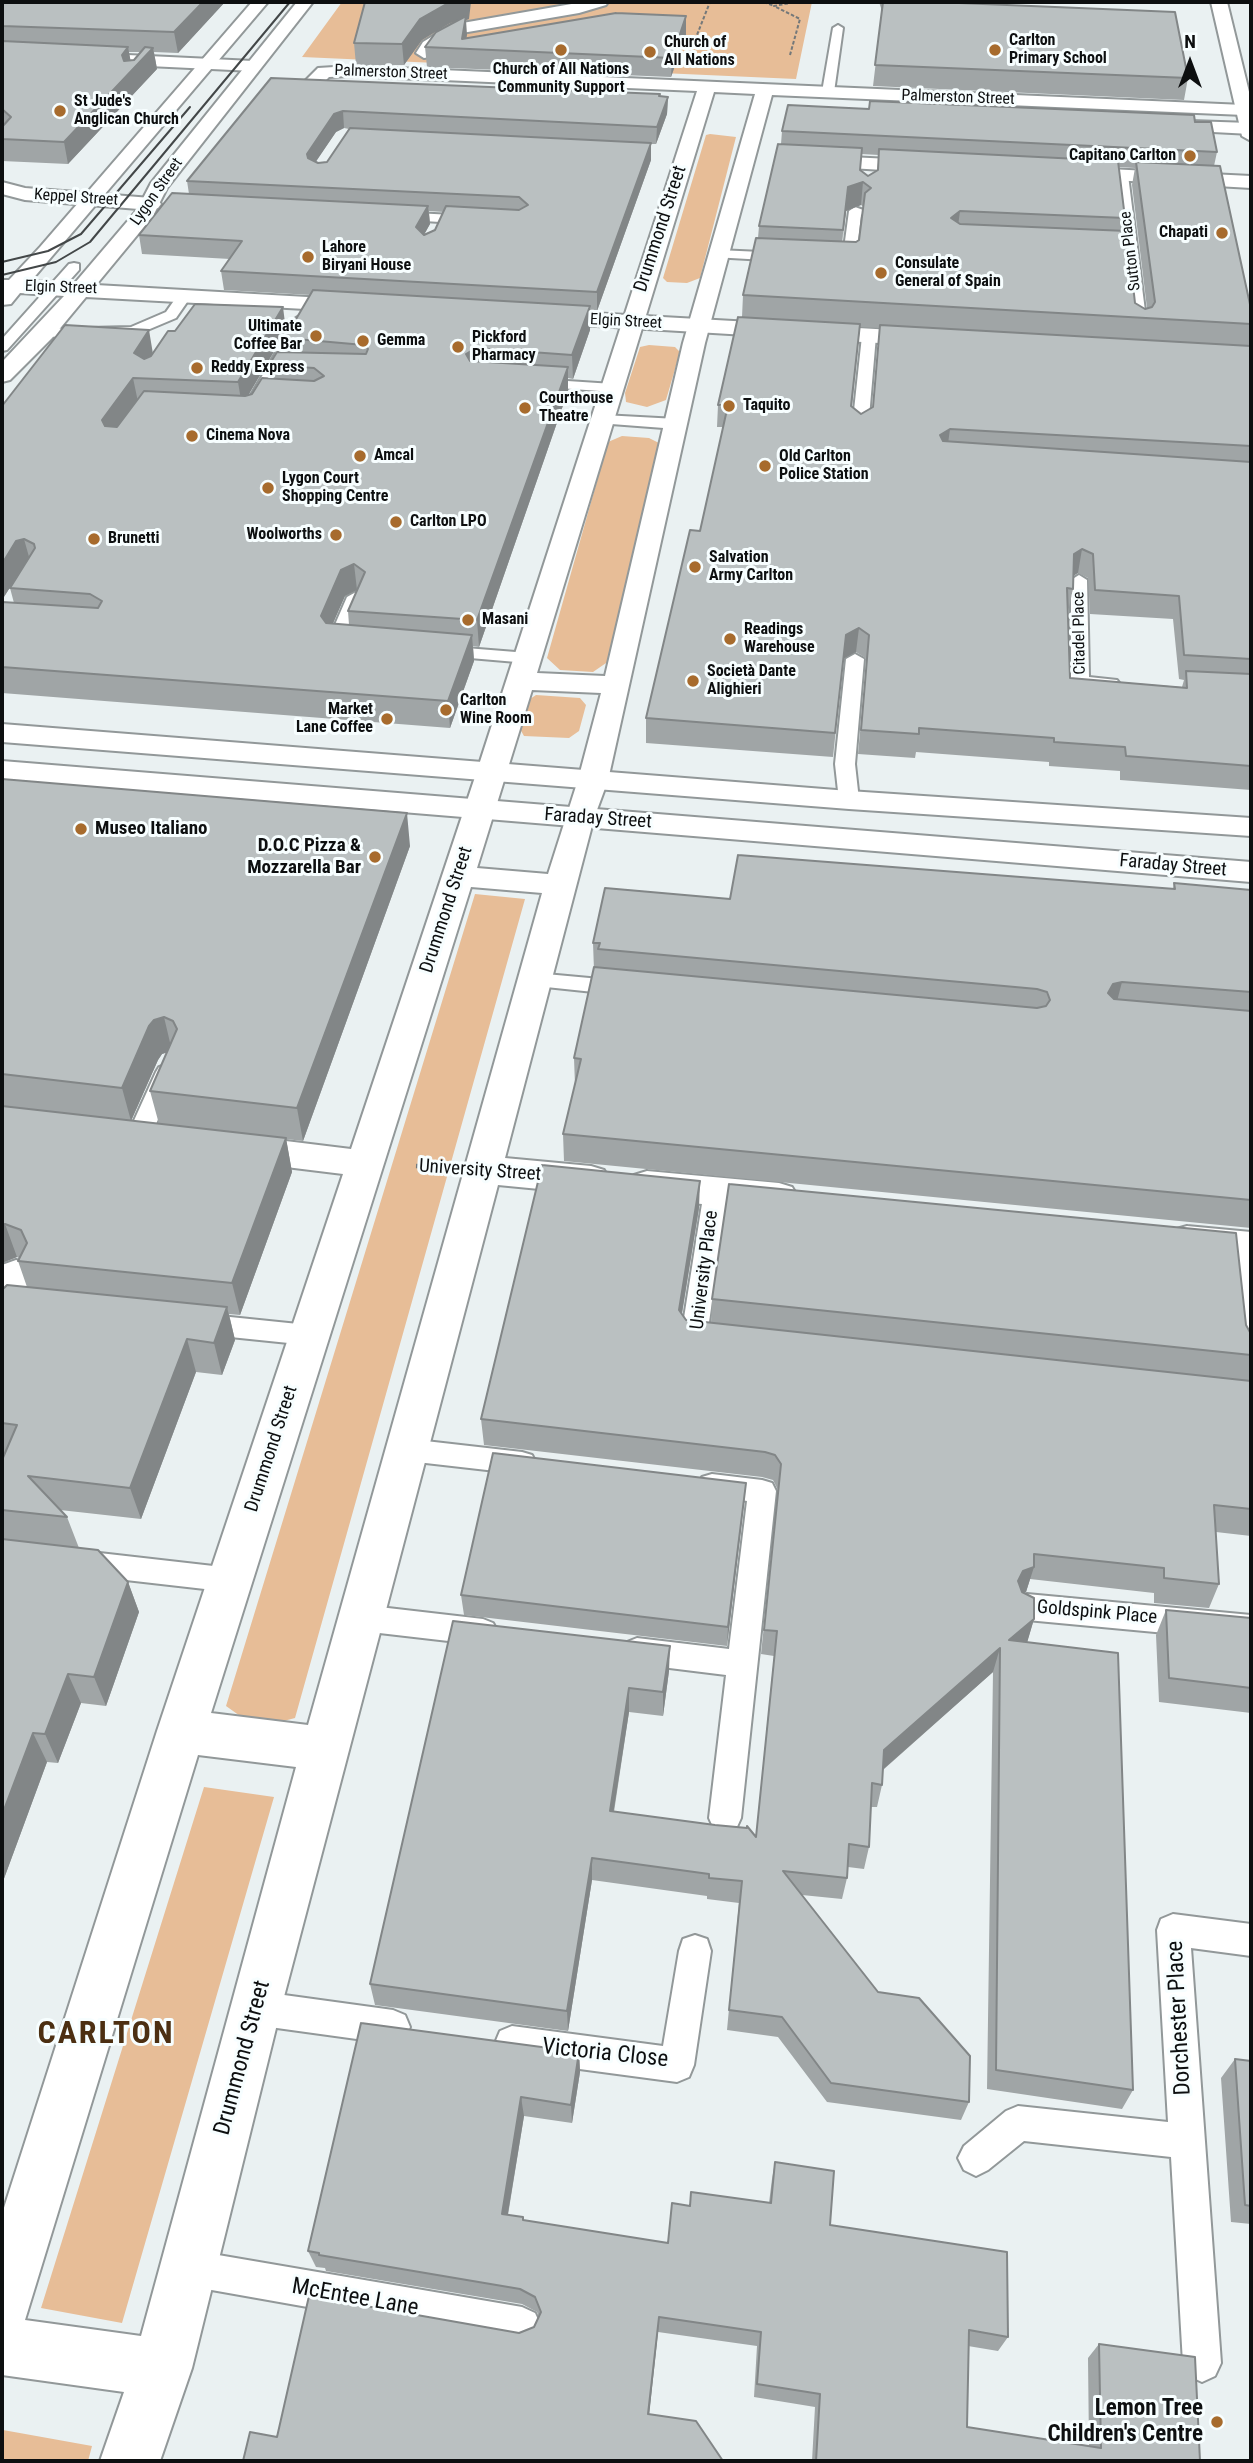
<!DOCTYPE html>
<meta charset="utf-8">
<style>
body{margin:0}
#map{position:relative;width:1253px;height:2463px;overflow:hidden;background:#eaf1f2;font-family:"Roboto Condensed",sans-serif}
canvas{display:block}
.frame{position:absolute;inset:0;border:4px solid #0d0f10;pointer-events:none}
.north{position:absolute;left:1155px;top:28px;width:70px;height:70px;-webkit-text-stroke:5px #f7feff;paint-order:stroke;rotate:0deg;font-size:19px;font-weight:700;line-height:28px;text-align:center;color:#0d0f10}
.north::after{content:'';display:block;margin:auto;width:24px;height:32px;background:#0d0f10;clip-path:polygon(50% 0,100% 100%,50% 72%,0 100%)}
</style>
<div id="map">
<canvas width="1253" height="2463"></canvas>
<div class="frame"></div>
<div class="north">N</div>
</div>
<script>
const ctx = document.querySelector('canvas').getContext('2d');
ctx.lineJoin = 'round';
function fill(path, color) {
  ctx.fillStyle = color;
  ctx.fill(path, 'evenodd');
}
function poly(rows) {
  const path = new Path2D();
  for (const r of rows) {
    path.moveTo(r[0], r[1]);
    for (let i = 2; i < r.length; i += 2) path.lineTo(r[i], r[i + 1]);
  }
  return path;
}
function stroke(path, color, width, dash) {
  ctx.strokeStyle = color;
  ctx.lineWidth = width;
  ctx.lineCap = dash ? 'butt' : 'round';
  ctx.setLineDash(dash || []);
  ctx.stroke(path);
}
function label(font, color, halo, rows, align = 'center') {
  ctx.font = font + ' "Roboto Condensed",sans-serif';
  ctx.lineWidth = 6;
  ctx.setLineDash([]);
  ctx.textBaseline = 'middle';
  ctx.strokeStyle = halo;
  ctx.fillStyle = color;
  for (const [text, x, y, turn = 0] of rows) {
    ctx.save();
    ctx.translate(x, y);
    ctx.rotate((+turn || 0) * Math.PI / 180);
    ctx.textAlign = isNaN(turn) ? turn : align;
    if (halo) ctx.strokeText(text, 0, 0);
    ctx.fillText(text, 0, 0);
    ctx.restore();
  }
}
fill(poly([
 [342,2,812,2,796,79,302,57],
 [710,134,736,137,700,278,687,283,667,282,663,278,706,135],
 [649,345,675,347,680,352,666,400,647,407,626,402,625,393,640,347],
 [622,436,649,438,661,444,609,661,593,672,560,670,547,658,608,442],
 [536,695,580,698,586,705,579,731,569,738,524,736,520,729,530,699],
 [475,894,525,899,295,1718,257,1728,226,1706],
 [204,1787,274,1797,122,2323,41,2308],
 [3,2430,92,2446,88,2461,2,2461]
]), '#e7bd97');
const lane = poly([
 [838,25,843,28,834,92,828,95,822,92,833,28,838,25],
 [1122,171,1128,175,1147,327,1140,331,1133,327,1116,175,1122,171],
 [855,207,866,211,861,215,856,260,849,264,828,262,828,256,843,256,849,211,855,207],
 [396,212,472,216,478,220,472,224,392,219,392,213,396,212],
 [718,250,783,253,790,257,783,261,713,257,711,254,718,250],
 [74,263,79,264,79,270,7,350,2,351,2,339,69,264,74,263],
 [185,291,192,295,176,318,138,334,44,337,37,333,44,329,131,327,166,312,180,292,185,291],
 [303,314,310,318,258,407,256,410,246,410,244,407,296,318,303,314],
 [869,332,876,336,868,429,860,434,852,429,862,336,869,332],
 [537,379,613,384,620,388,613,392,532,386,530,383,532,380,537,379],
 [603,415,677,419,685,424,677,429,598,423,595,420,603,415],
 [1079,575,1087,580,1089,677,1117,680,1120,684,1117,688,1080,687,1071,682,1071,580,1079,575],
 [356,592,365,597,347,639,355,640,358,644,349,649,330,647,327,643,347,597,356,592],
 [441,646,528,653,537,658,528,663,435,655,432,651,441,646],
 [855,654,864,659,855,764,859,800,849,806,839,800,835,764,846,659,855,654],
 [535,973,622,981,630,983,633,988,630,993,622,995,527,985,524,980,527,975,535,973],
 [167,1064,175,1067,178,1072,151,1136,147,1142,139,1144,131,1142,127,1136,156,1072,159,1067,167,1064],
 [716,1182,724,1185,728,1191,708,1329,719,1332,723,1339,719,1346,710,1349,685,1344,681,1337,704,1191,708,1185,716,1182],
 [1240,1236,1249,1238,1251,1243,1251,1361,1242,1358,1238,1351,1228,1245,1231,1238,1240,1236],
 [201,1314,308,1325,317,1328,321,1335,317,1342,308,1345,201,1334,192,1331,188,1324,192,1317,201,1314],
 [408,1439,522,1452,532,1455,536,1463,532,1471,522,1474,408,1461,398,1458,394,1450,398,1442,408,1439],
 [712,1474,762,1480,772,1483,776,1491,741,1818,736,1829,725,1833,714,1829,709,1818,726,1675,637,1664,627,1660,622,1651,627,1642,637,1638,729,1649,747,1501,702,1493,698,1485,702,1477,712,1474],
 [82,1551,231,1568,241,1571,245,1580,241,1589,231,1592,82,1575,72,1572,68,1563,72,1554,82,1551],
 [1027,1594,1251,1615,1251,1641,1027,1620,1017,1616,1013,1607,1017,1598,1027,1594],
 [362,1605,483,1619,493,1623,498,1632,493,1641,483,1645,362,1631,352,1627,348,1618,352,1609,362,1605],
 [1173,1914,1251,1924,1251,1956,1191,1948,1221,2363,1215,2376,1202,2382,1189,2376,1183,2363,1171,2157,1024,2141,988,2170,976,2176,964,2170,958,2158,964,2146,1006,2111,1018,2106,1168,2122,1157,1930,1161,1919,1173,1914],
 [695,1935,707,1939,711,1951,694,2065,689,2077,677,2082,512,2060,500,2055,495,2043,500,2031,512,2026,663,2046,679,1951,683,1939,695,1935],
 [255,1991,393,2010,405,2015,410,2027,405,2039,393,2044,255,2025,243,2020,238,2008,243,1996,255,1991],
 [189,2250,522,2307,535,2313,541,2326,535,2339,522,2345,189,2286,176,2281,171,2268,176,2255,189,2250]
]);
const street = poly([
 [583,2,608,2,606,5,579,13,462,33,435,50,430,57,424,58,416,53,423,42,451,25,583,2],
 [2,49,253,61,262,66,253,71,2,59,2,49],
 [350,66,1244,105,1250,106,1251,113,1244,115,772,95,705,343,608,780,594,818,505,1158,591,1166,604,1170,610,1180,604,1190,591,1194,498,1185,281,2008,192,2368,160,2461,100,2461,124,2392,2,2375,2,2214,157,1731,343,1174,237,1161,224,1157,219,1148,224,1139,237,1135,351,1149,477,771,697,91,350,76,329,77,323,83,365,86,368,90,359,95,319,93,313,92,303,83,318,68,350,66],
 [714,92,755,94,683,343,605,676,537,673,714,92],
 [532,690,601,693,578,780,548,874,477,868,532,690],
 [471,887,542,893,308,1725,211,1713,471,887],
 [198,1755,296,1767,141,2336,25,2320,198,1755],
 [1161,120,1250,123,1251,134,1155,129,1152,125,1161,120],
 [809,155,931,161,941,167,931,173,802,165,800,161,809,155],
 [1068,167,1251,176,1251,188,1061,177,1058,173,1061,169,1068,167],
 [2,182,25,188,151,198,158,200,161,204,158,208,151,210,25,200,2,194,2,182],
 [647,1171,779,1183,792,1187,798,1197,792,1207,779,1211,647,1199,634,1195,628,1185,634,1175,647,1171],
 [1187,1226,1251,1232,1251,1260,1187,1254,1173,1250,1168,1240,1173,1230,1187,1226],
 [16,1260,30,1264,36,1275,16,1318,2,1322,2,1265,16,1260]
]);
const secondary = poly([
 [252,2,268,2,31,281,74,284,137,210,151,183,297,2,313,2,167,188,153,216,96,285,360,300,368,301,371,306,368,311,360,312,86,297,52,338,10,380,2,382,2,362,64,296,20,293,11,304,2,305,2,280,9,280,40,247,252,2],
 [1211,2,1227,2,1251,100,1251,141,1242,136,1211,2],
 [538,310,929,332,937,334,940,339,937,344,929,346,530,322,527,317,530,312,538,310],
 [2,724,849,791,1251,818,1251,836,849,809,2,742,2,724],
 [2,761,1251,862,1251,882,2,779,2,761]
]);
stroke(lane, '#929899', 4);
stroke(street, '#929899', 4);
stroke(secondary, '#929899', 4);
stroke(poly([
 [764,2,774,6],
 [691,50,710,2],
 [790,55,800,19,774,6,796,2]
]), '#747879', 2, [3.5, 2]);
stroke(poly([
 [416,1166,435,1167]
]), '#747879', 4.5, [7, 3.5]);
fill(lane, '#fff');
fill(street, '#fff');
fill(secondary, '#fff');
stroke(poly([
 [2,262,48,251,81,234,190,107],
 [2,275,56,262,90,242,290,2]
]), '#434748', 2);
fill(poly([
 [2,2,225,2,178,53,154,52,157,69,68,164,2,161],
 [129,52,142,52,134,60,130,61],
 [365,2,469,19,466,20,466,38,686,35,671,77,427,67,425,47,454,22,450,23,422,40,404,65,356,65,354,43],
 [879,2,935,2,1188,78,1184,100,873,86,882,11],
 [271,78,660,94,660,96,668,97,667,114,656,144,651,144,651,160,597,311,590,311,590,330,573,379,568,378,568,391,479,647,473,646,474,661,450,728,2,693,2,602,14,603,10,588,23,567,2,600,2,406,153,353,286,331,248,395,252,394,271,379,269,365,287,352,285,338,311,295,224,290,221,271,230,259,142,254,139,235,189,194,187,181],
 [344,128,349,129,327,162,318,163,315,162,336,132],
 [429,211,444,212,435,230,424,234,430,224],
 [357,590,348,611,349,625,332,624,345,596],
 [1195,122,1217,152,1214,166,1251,309,1251,338,1249,346,1251,346,1251,790,1120,780,1120,771,1049,766,1049,762,916,752,915,758,858,754,867,659,856,652,843,659,833,757,646,743,646,718,700,531,723,427,717,427,718,405,742,317,743,295,758,238,759,226,781,144,782,131],
 [861,154,879,155,877,171,868,176,860,170],
 [1119,167,1135,168,1132,185,1147,308,1145,309,1135,303,1123,231,1125,218],
 [861,205,864,207,859,240,856,242,842,241,846,211],
 [860,327,880,328,873,407,861,414,852,407],
 [1078,573,1088,578,1090,614,1173,619,1179,679,1184,680,1182,687,1070,678,1068,612,1073,589,1073,575],
 [2,779,410,846,303,1141,286,1139,292,1172,240,1315,229,1314,235,1340,222,1375,196,1372,141,1519,60,1510,67,1517,79,1548,128,1582,139,1612,106,1706,81,1703,58,1763,47,1762,2,1884,2,1460,5,1453,2,1453,2,1288,27,1287,18,1261,19,1258,17,1257,2,1263],
 [167,1052,150,1091,159,1124,131,1121,158,1060,162,1054],
 [1174,883,1251,890,1251,1228,564,1161,563,1134,575,1085,574,1058,594,970,593,943,730,899,1173,889],
 [699,1208,682,1314,686,1320,711,1323,712,1299,1246,1325,1251,1334,1251,1536,1216,1532,1219,1584,1209,1608,1154,1603,1154,1593,1030,1579,1026,1592,1023,1593,1034,1619,1027,1642,1133,2090,1122,2109,987,2089,993,1672,883,1770,882,1785,877,1807,871,1807,869,1847,864,1869,848,1867,847,1878,842,1899,802,1895,878,1992,969,2102,961,2120,827,2102,778,2037,727,2030,739,1903,707,1899,707,1896,592,1880,568,2031,375,2005,370,1984,453,1621,669,1671,663,1716,629,1712,614,1812,756,1836,774,1656,761,1654,778,1490,773,1480,762,1477,484,1445,481,1419],
 [746,1483,727,1646,464,1615,461,1595],
 [1166,1610,1251,1618,1251,1713,1159,1702,1156,1635],
 [579,2052,580,2072,572,2123,524,2116,508,2215,523,2217,523,2220,668,2243,690,2206,769,2203,772,2179,775,2162,830,2225,1008,2337,998,2351,968,2346,967,2427,1089,2446,1088,2358,1099,2344,1200,2461,812,2461,815,2407,754,2397,757,2346,658,2332,277,2437,534,2327,539,2317,537,2312,522,2304,326,2271,325,2268,316,2267,308,2251],
 [1235,2059,1251,2061,1251,2224,1231,2222,1221,2078]
]), '#a0a5a6');
fill(poly([
 [203,2,225,2,178,53,174,32],
 [448,2,471,2,469,19,466,20,467,35,465,49,462,39,465,20,450,23,422,40,404,65,402,44,420,19],
 [686,16,686,35,671,77,672,58],
 [128,47,132,68,125,76,122,55],
 [153,48,157,69,68,164,64,142],
 [668,97,667,114,656,144,657,127],
 [343,111,344,128,336,132,309,172,307,154,334,114],
 [651,143,651,160,597,311,597,292],
 [863,182,861,205,846,211,841,253,848,187],
 [428,206,430,224,418,246,416,227],
 [960,211,957,234,951,218],
 [590,306,590,330,573,379,572,355],
 [283,307,286,331,242,406,238,382],
 [149,330,153,354,138,377,134,353],
 [476,348,477,372,466,354],
 [568,367,568,391,479,647,477,620],
 [133,378,138,402,107,444,102,420],
 [950,429,947,451,940,435],
 [24,539,31,564,23,567,2,600,2,564,16,541],
 [1082,549,1078,573,1070,578,1074,554],
 [354,564,357,590,345,596,325,642,321,616,341,570],
 [859,628,856,652,843,659,833,757,846,635],
 [472,635,474,661,450,728,448,701],
 [407,813,410,846,303,1141,297,1108],
 [1122,982,1115,1009,1108,993,1113,984],
 [164,1017,172,1051,162,1054,158,1060,131,1121,122,1088,149,1026,154,1020],
 [286,1138,292,1172,240,1315,232,1283],
 [700,1181,699,1208,678,1337,679,1310],
 [5,1224,17,1257,2,1263,2,1225],
 [227,1307,235,1340,222,1375,214,1343],
 [187,1339,196,1372,141,1519,130,1488],
 [746,1483,744,1503,727,1646,728,1627],
 [1034,1567,1026,1592,1016,1596,1018,1581,1023,1571],
 [128,1582,139,1612,106,1706,94,1677],
 [1034,1619,1027,1643,1009,1640],
 [670,1646,669,1671,663,1716,663,1692],
 [1000,1648,993,1672,879,1773,884,1750],
 [68,1674,81,1703,58,1763,45,1734],
 [629,1688,629,1712,610,1834,610,1811],
 [33,1733,47,1762,2,1884,2,1815],
 [592,1858,592,1880,568,2031,567,2011],
 [579,2052,580,2072,572,2123,571,2105],
 [521,2097,524,2116,505,2231,502,2214],
 [659,2317,658,2332,648,2426,648,2414]
]), '#828687');
const building = poly([
 [2,2,203,2,174,32,2,26,2,2],
 [365,2,450,2,420,19,402,44,354,43,365,2],
 [883,2,935,2,1175,12,1188,78,875,65,883,2],
 [616,13,686,16,672,58,425,47,436,32,466,16,462,39,616,13],
 [2,41,128,47,122,55,124,61,134,60,145,47,153,48,64,142,2,139,2,127,11,117,2,109,2,41],
 [271,78,660,94,659,96,668,97,657,127,343,111,334,114,307,154,308,158,318,163,327,162,350,128,651,143,597,292,221,271,242,241,139,235,172,193,428,206,416,227,424,235,435,230,446,206,519,210,528,205,519,197,187,181,271,78],
 [870,101,1194,115,1195,122,1211,122,1217,152,782,131,788,105,869,109,870,101],
 [778,144,862,148,860,170,868,176,878,170,879,149,1118,161,1125,218,960,211,951,218,960,224,1127,231,1135,303,1145,309,1152,307,1155,302,1136,162,1220,166,1251,309,1251,324,743,295,756,238,856,242,859,240,865,193,871,188,863,182,848,187,843,230,759,226,778,144],
 [313,290,590,306,572,355,476,348,466,354,470,361,568,367,477,620,348,611,365,572,354,564,341,570,321,616,326,623,472,635,448,701,2,667,2,602,98,608,102,601,90,594,10,588,35,548,34,544,24,539,16,541,2,564,2,406,65,325,149,330,134,353,144,359,151,356,168,331,175,331,195,304,283,307,238,382,133,378,102,420,105,426,117,427,144,391,245,396,252,394,262,378,314,381,324,376,314,368,269,365,277,352,366,354,368,349,364,345,285,338,313,290],
 [738,317,860,324,851,406,861,414,873,407,880,325,1251,346,1251,446,950,429,940,435,943,441,1251,462,1251,659,1184,655,1179,596,1095,590,1093,554,1082,549,1074,554,1073,589,1067,588,1070,678,1187,688,1186,671,1251,674,1251,766,1126,756,1125,747,1054,742,1054,738,919,728,919,734,861,730,869,635,859,628,846,635,835,733,646,718,690,530,700,531,728,405,718,405,738,317],
 [2,779,407,813,297,1108,150,1091,177,1029,173,1021,164,1017,154,1020,149,1026,122,1088,2,1074,2,779],
 [738,855,1175,889,1174,883,1251,890,1251,992,1122,982,1113,984,1108,993,1114,999,1251,1011,1251,1200,563,1134,581,1059,574,1058,594,967,1037,1008,1046,1006,1050,1000,1047,992,1037,989,598,949,600,943,593,943,605,888,730,899,738,855],
 [2,1106,286,1138,232,1283,18,1261,27,1243,21,1230,5,1224,2,1225,2,1106],
 [542,1165,700,1181,679,1310,686,1320,1251,1381,1251,1509,1214,1505,1219,1584,1164,1578,1164,1568,1034,1554,1034,1567,1023,1571,1018,1581,1022,1592,1034,1598,1034,1619,1009,1640,1118,1653,1133,2090,996,2070,1000,1648,884,1750,882,1785,872,1783,869,1847,849,1844,847,1878,783,1871,878,1992,919,1998,970,2056,969,2102,831,2083,782,2017,729,2010,742,1881,709,1878,709,1874,592,1858,567,2011,370,1984,453,1621,670,1646,663,1692,629,1688,610,1811,715,1825,747,1828,747,1826,756,1837,777,1631,764,1630,781,1464,775,1455,765,1452,481,1419,542,1165],
 [729,1184,1236,1233,1246,1325,1251,1334,1251,1355,712,1299,729,1184],
 [7,1285,227,1307,214,1343,187,1339,130,1488,28,1476,67,1517,2,1510,2,1460,17,1425,2,1423,2,1288,4,1288,7,1285],
 [493,1453,746,1483,728,1627,461,1595,493,1453],
 [2,1539,98,1550,128,1582,94,1677,68,1674,45,1734,33,1733,2,1815,2,1539],
 [1166,1610,1251,1618,1251,1688,1169,1678,1166,1610],
 [361,2023,579,2052,571,2105,521,2097,502,2214,523,2217,523,2220,668,2243,672,2203,690,2206,691,2192,771,2203,775,2162,834,2171,830,2225,1007,2252,1008,2337,969,2330,967,2427,1101,2448,1099,2344,1195,2357,1200,2461,816,2461,820,2394,757,2384,761,2332,659,2317,648,2414,696,2421,723,2461,243,2461,250,2432,277,2437,309,2296,519,2333,534,2327,541,2312,535,2297,520,2289,319,2255,319,2253,308,2251,361,2023],
 [1235,2059,1251,2061,1251,2206,1245,2205,1235,2059]
]);
fill(building, '#bac0c1');
stroke(building, '#828687', 2);
for (const [x, y, r, color] of [
 [561,50,7,"#a76b2d"],
 [995,50,7,"#a76b2d"],
 [650,52,7,"#a76b2d"],
 [60,111,7,"#a76b2d"],
 [1190,156,7,"#a76b2d"],
 [1222,233,7,"#a76b2d"],
 [308,257,7,"#a76b2d"],
 [881,273,7,"#a76b2d"],
 [316,336,7,"#a76b2d"],
 [363,341,7,"#a76b2d"],
 [458,347,7,"#a76b2d"],
 [197,368,7,"#a76b2d"],
 [729,406,7,"#a76b2d"],
 [525,408,7,"#a76b2d"],
 [192,436,7,"#a76b2d"],
 [360,456,7,"#a76b2d"],
 [765,466,7,"#a76b2d"],
 [268,488,7,"#a76b2d"],
 [396,522,7,"#a76b2d"],
 [336,535,7,"#a76b2d"],
 [94,539,7,"#a76b2d"],
 [695,567,7,"#a76b2d"],
 [468,620,7,"#a76b2d"],
 [730,639,7,"#a76b2d"],
 [693,681,7,"#a76b2d"],
 [446,710,7,"#a76b2d"],
 [387,719,7,"#a76b2d"],
 [81,829,7,"#a76b2d"],
 [375,857,7,"#a76b2d"],
 [1217,2422,7,"#a76b2d"]
]) {
  const dot = new Path2D();
  dot.arc(x, y, r, 0, 2 * Math.PI);
  ctx.fillStyle = color;
  ctx.fill(dot);
  stroke(dot, '#f7feff', 2.5);
}
label('bold 16px', '#0d0f10', '#f7feff', [
 ["Carlton",1009,41],
 ["Primary School",1009,59],
 ["Church of",664,43],
 ["All Nations",664,61],
 ["Church of All Nations",561,70,"center"],
 ["Community Support",561,88,"center"],
 ["St Jude's",74,102],
 ["Anglican Church",74,120],
 ["Capitano Carlton",1176,156,"right"],
 ["Chapati",1208,233,"right"],
 ["Lahore",322,248],
 ["Biryani House",322,266],
 ["Consulate",895,264],
 ["General of Spain",895,282],
 ["Ultimate",302,327,"right"],
 ["Coffee Bar",302,345,"right"],
 ["Pickford",472,338],
 ["Pharmacy",472,356],
 ["Gemma",377,341],
 ["Reddy Express",211,368],
 ["Courthouse",539,399],
 ["Theatre",539,417],
 ["Taquito",743,406],
 ["Cinema Nova",206,436],
 ["Amcal",374,456],
 ["Old Carlton",779,457],
 ["Police Station",779,475],
 ["Lygon Court",282,479],
 ["Shopping Centre",282,497],
 ["Carlton LPO",410,522],
 ["Woolworths",322,535,"right"],
 ["Brunetti",108,539],
 ["Salvation",709,558],
 ["Army Carlton",709,576],
 ["Masani",482,620],
 ["Readings",744,630],
 ["Warehouse",744,648],
 ["Società Dante",707,672],
 ["Alighieri",707,690],
 ["Carlton",460,701],
 ["Wine Room",460,719],
 ["Market",373,710,"right"],
 ["Lane Coffee",373,728,"right"]
], 'left');
label('16px', '#0d0f10', '#f7feff', [
 ["Palmerston Street",391,73,2],
 ["Palmerston Street",958,98,2],
 ["Lygon Street",157,192,-55],
 ["Keppel Street",76,198,4],
 ["Sutton Place",1131,251,-97],
 ["Elgin Street",61,288,2],
 ["Elgin Street",626,322,3],
 ["Citadel Place",1080,633,-91]
]);
label('19px', '#0d0f10', '#f7feff', [
 ["Drummond Street",661,229,-72],
 ["Faraday Street",598,819,4],
 ["Faraday Street",1173,866,5],
 ["Drummond Street",447,910,-72],
 ["University Street",480,1171,4],
 ["University Place",705,1270,-83],
 ["Drummond Street",272,1449,-72],
 ["Goldspink Place",1097,1613,5]
]);
label('bold 19px', '#0d0f10', '#f7feff', [
 ["Museo Italiano",95,829],
 ["D.O.C Pizza &",361,846,"right"],
 ["Mozzarella Bar",361,868,"right"]
], 'left');
label('23px', '#0d0f10', '#f7feff', [
 ["Dorchester Place",1180,2018,-93],
 ["Victoria Close",605,2054,6],
 ["Drummond Street",243,2058,-75],
 ["McEntee Lane",355,2298,10]
]);
label('bold 23px', '#0d0f10', '#f7feff', [
 ["Lemon Tree",1203,2409],
 ["Children's Centre",1203,2435]
], 'right');
ctx.letterSpacing = '2px';
label('bold 32px', '#4c2f12', '#f7feff', [
 ["CARLTON",106,2035]
]);
ctx.letterSpacing = '0px';
</script>
